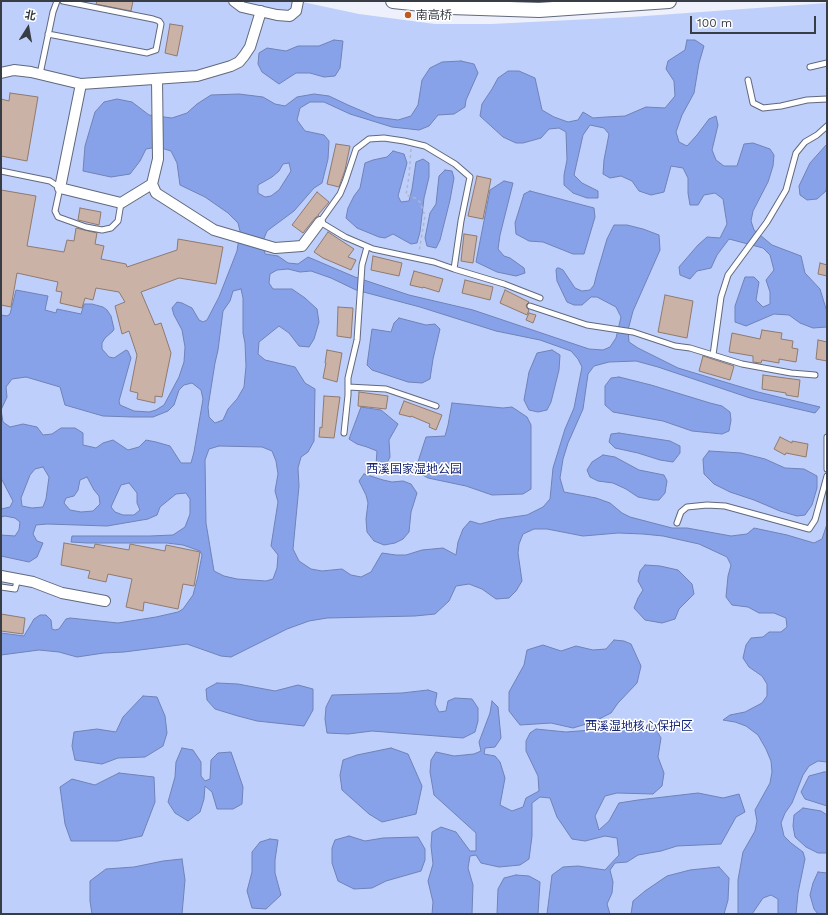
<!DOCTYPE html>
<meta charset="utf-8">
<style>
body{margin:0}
#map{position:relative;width:828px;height:915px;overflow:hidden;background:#eef1fb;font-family:"Work Sans","Noto Sans SC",sans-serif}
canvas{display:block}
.frame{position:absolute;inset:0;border:2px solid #383c45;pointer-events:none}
.north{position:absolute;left:8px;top:8px;width:40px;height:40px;-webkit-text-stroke:3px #fff;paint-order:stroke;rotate:11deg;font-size:11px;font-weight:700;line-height:16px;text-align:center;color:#383c45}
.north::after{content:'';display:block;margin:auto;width:14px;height:18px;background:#383c45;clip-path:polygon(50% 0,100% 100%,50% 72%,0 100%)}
.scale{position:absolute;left:690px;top:16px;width:126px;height:18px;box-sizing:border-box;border:2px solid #383c45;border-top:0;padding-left:5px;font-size:12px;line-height:14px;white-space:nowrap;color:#383c45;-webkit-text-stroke:3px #fff;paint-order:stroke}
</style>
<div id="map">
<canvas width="828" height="915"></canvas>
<div class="frame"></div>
<div class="north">北</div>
<div class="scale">100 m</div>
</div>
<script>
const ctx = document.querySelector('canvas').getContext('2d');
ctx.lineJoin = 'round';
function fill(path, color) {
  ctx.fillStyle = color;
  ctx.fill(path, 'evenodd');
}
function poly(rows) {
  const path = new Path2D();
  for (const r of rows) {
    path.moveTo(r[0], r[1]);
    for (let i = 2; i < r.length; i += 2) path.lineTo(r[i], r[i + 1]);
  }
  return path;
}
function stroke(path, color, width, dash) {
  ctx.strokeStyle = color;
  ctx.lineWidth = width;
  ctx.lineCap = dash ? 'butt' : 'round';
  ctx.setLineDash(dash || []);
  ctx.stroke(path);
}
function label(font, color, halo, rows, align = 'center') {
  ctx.font = font + ' "Work Sans","Noto Sans SC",sans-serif';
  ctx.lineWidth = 3;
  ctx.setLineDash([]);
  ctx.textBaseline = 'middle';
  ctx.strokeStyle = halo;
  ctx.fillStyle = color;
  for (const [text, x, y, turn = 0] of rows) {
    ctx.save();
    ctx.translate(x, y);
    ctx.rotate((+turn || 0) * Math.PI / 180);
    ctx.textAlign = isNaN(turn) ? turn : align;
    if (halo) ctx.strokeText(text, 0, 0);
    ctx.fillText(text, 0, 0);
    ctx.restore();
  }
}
fill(poly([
 [1,1,298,1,359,14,435,24,491,24,631,17,827,3,827,914,1,914]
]), '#becffb');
const water = poly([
 [334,40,343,41,340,68,335,76,324,77,310,73,296,73,279,84,262,72,258,64,259,53,267,48,286,51,298,46,319,46,334,40],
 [687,40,695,40,704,46,699,63,694,93,682,115,676,132,679,142,687,146,697,135,709,119,716,116,718,125,712,150,716,160,724,166,737,166,744,144,753,143,770,149,774,155,773,166,768,182,753,211,751,221,754,230,772,245,801,256,805,273,820,289,827,312,827,327,813,328,800,323,789,315,774,314,746,326,735,322,735,306,745,277,754,277,759,282,756,300,763,307,770,304,770,292,766,280,774,270,770,255,763,248,729,239,717,255,711,268,697,271,690,279,680,275,679,267,698,245,707,237,720,238,727,224,723,199,715,193,704,195,698,205,690,205,688,193,688,178,683,168,671,166,664,192,651,195,639,191,632,181,621,176,610,178,603,174,604,160,609,134,604,128,590,125,583,135,574,175,582,183,598,191,598,198,587,198,573,193,564,185,564,175,567,160,566,132,559,128,549,129,541,138,523,143,516,143,503,137,480,116,482,104,492,89,498,78,508,71,519,71,535,78,542,110,554,117,568,122,578,120,583,112,593,118,606,117,625,116,646,107,665,108,675,96,674,81,666,69,668,61,685,50,687,40],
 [461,61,474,64,478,73,466,100,465,107,454,114,438,115,429,126,419,130,392,127,350,114,324,102,310,102,300,108,297,120,305,131,324,135,329,141,328,159,322,183,314,188,294,211,267,231,263,241,265,254,278,256,288,263,298,264,308,257,355,277,409,295,473,310,589,349,603,350,610,347,616,338,621,317,616,307,597,297,591,297,582,305,574,305,567,302,557,281,556,270,557,268,559,268,563,270,575,288,582,291,590,290,594,285,597,273,607,239,614,225,627,225,643,229,659,235,660,250,633,311,628,330,629,342,638,348,678,368,758,392,820,407,815,413,750,398,658,367,636,361,609,362,594,366,588,374,583,409,568,443,563,459,560,478,564,492,596,498,610,503,622,513,630,517,672,528,687,528,731,536,747,534,754,528,787,535,814,543,822,539,827,524,827,762,818,761,809,766,803,775,792,803,785,813,781,823,784,836,791,843,803,852,805,859,798,893,796,914,778,914,778,899,771,895,763,898,752,914,738,914,738,880,743,852,755,831,757,821,755,810,770,783,772,772,771,761,766,749,758,735,746,726,735,722,723,720,730,715,745,712,762,703,767,696,767,684,762,676,749,667,743,658,746,645,751,638,763,637,769,632,781,632,787,627,786,618,774,613,759,613,748,607,732,605,726,597,728,576,731,565,727,557,699,544,663,536,643,534,618,533,583,536,547,529,534,529,523,534,519,544,518,553,522,581,516,591,509,598,496,599,482,589,469,584,456,586,449,601,435,614,415,616,327,618,309,621,287,629,231,657,221,656,187,644,124,652,104,653,77,657,59,652,39,650,1,655,1,633,24,636,34,619,40,615,46,615,51,620,52,629,55,630,59,629,66,619,70,618,118,623,156,617,178,612,183,609,193,595,198,576,202,555,200,551,183,545,167,543,87,543,71,542,72,536,150,536,173,535,185,527,190,514,190,499,186,493,176,494,160,507,157,515,148,519,107,526,47,524,36,525,33,534,37,541,43,543,37,557,29,562,1,556,1,535,15,536,19,530,20,522,15,518,5,516,1,517,1,509,10,507,13,501,1,478,1,315,7,316,10,314,16,290,48,296,45,310,56,313,57,309,81,314,84,304,92,304,103,307,107,310,111,316,114,329,113,331,105,338,102,343,102,349,109,357,114,358,126,350,128,351,131,358,119,401,120,405,134,411,149,412,156,410,164,405,179,377,184,362,185,347,182,330,174,315,172,308,177,302,182,303,192,308,199,320,203,322,207,320,219,297,237,251,240,231,238,223,228,213,205,197,180,185,177,163,171,151,158,147,146,149,140,161,130,174,111,177,83,171,85,146,95,112,104,102,117,99,132,102,149,115,172,118,187,113,197,104,211,95,239,94,263,97,275,104,285,106,297,97,314,94,329,96,348,105,376,117,398,120,411,116,418,105,422,80,430,68,442,62,461,61],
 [289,163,291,171,279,190,271,196,265,197,258,193,258,185,272,177,279,171,283,164,289,163],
 [288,269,300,272,311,271,331,278,356,290,420,307,496,331,540,340,571,351,578,359,582,367,574,408,565,429,553,468,550,499,543,507,527,515,499,519,480,524,470,521,463,529,458,542,456,555,443,548,422,550,406,555,396,555,382,553,371,572,361,577,351,575,342,569,322,571,311,569,299,561,293,549,299,486,298,468,301,457,308,452,314,441,315,389,305,383,295,367,265,360,258,354,259,342,279,326,289,333,299,346,309,347,314,339,319,322,317,309,305,298,292,289,273,289,269,283,270,274,277,270,288,269],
 [241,289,243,298,243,333,245,343,246,366,244,387,237,399,228,409,223,420,215,423,209,417,208,407,215,363,218,350,223,311,230,301,233,291,241,289],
 [26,377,60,387,65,405,103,416,133,417,153,417,168,411,174,405,179,390,184,385,192,383,201,390,203,399,194,452,191,463,181,463,170,446,156,442,146,440,139,447,128,450,113,440,103,443,96,448,83,445,83,433,75,428,61,428,52,434,43,435,37,427,23,424,10,427,3,422,1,410,7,397,6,387,12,379,26,377],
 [219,446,262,447,272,451,276,461,278,474,275,491,278,502,271,546,278,555,277,568,273,579,266,581,237,579,224,576,214,571,206,523,205,460,209,449,219,446],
 [43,467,49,477,46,499,43,507,32,508,22,506,21,498,30,475,35,469,43,467],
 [87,477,94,490,99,496,100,504,93,511,81,512,70,510,64,503,66,498,74,496,78,490,80,480,87,477],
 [129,483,137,493,137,503,140,510,134,515,123,515,115,512,111,507,121,485,129,483],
 [827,144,827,184,826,191,817,199,807,200,800,195,799,186,810,163,827,144],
 [393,151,404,154,407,163,398,196,401,202,409,201,412,189,416,162,423,159,429,163,429,177,424,198,420,232,417,243,411,244,393,234,385,238,379,237,357,228,346,218,348,208,354,196,360,188,365,163,373,160,387,157,393,151],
 [445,170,452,171,454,178,450,200,440,240,436,248,427,246,425,238,430,213,436,204,439,176,445,170],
 [504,181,513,183,500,235,498,249,504,256,510,258,524,268,525,273,516,276,497,272,476,262,490,190,504,181],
 [530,191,594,208,595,217,584,254,573,254,543,242,529,241,516,234,515,223,524,194,530,191],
 [399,318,426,325,435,324,440,329,433,359,430,379,422,383,408,382,372,370,367,365,372,329,391,332,394,323,399,318],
 [552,350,560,355,559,370,551,402,547,410,538,412,529,410,524,400,529,372,537,353,552,350],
 [619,377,651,385,710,403,722,406,730,412,731,420,729,431,722,434,692,431,663,421,613,412,605,405,605,386,611,378,619,377],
 [452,403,503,408,512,407,527,417,531,425,531,489,523,494,492,495,466,486,428,478,419,473,417,465,426,437,445,436,448,425,452,403],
 [361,407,381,410,398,424,389,440,390,457,385,467,376,465,377,451,367,447,357,444,349,439,361,407],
 [619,433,670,441,680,446,680,453,673,462,660,460,638,453,615,448,609,442,611,434,619,433],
 [709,451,741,453,765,459,785,468,804,469,817,476,817,488,812,505,805,515,797,516,780,511,754,500,730,492,714,484,704,474,703,459,709,451],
 [603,455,615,457,639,470,664,475,667,481,665,493,659,500,653,500,638,497,626,489,613,483,598,481,590,477,587,470,592,462,603,455],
 [364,474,383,480,392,482,403,481,411,484,417,493,411,512,409,532,403,539,395,543,384,545,374,541,367,532,366,519,368,503,366,495,359,481,364,474],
 [645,565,660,566,678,570,692,584,694,594,679,609,675,619,662,623,645,620,634,608,638,598,643,590,638,581,640,571,645,565],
 [614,640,624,641,631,644,641,666,637,683,618,703,611,713,593,722,573,728,551,723,520,725,509,711,509,692,524,665,527,650,543,645,561,651,576,646,593,650,606,649,614,640],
 [217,683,238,684,275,691,298,685,313,689,313,710,304,726,257,721,238,716,215,709,207,700,206,689,217,683],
 [428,690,437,693,435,704,439,712,446,711,448,701,455,698,472,699,478,708,478,721,475,732,463,738,372,731,348,734,327,733,325,719,326,707,332,695,402,693,428,690],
 [143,696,157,697,165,716,167,733,163,746,145,757,118,758,102,764,75,760,72,746,74,732,97,729,116,732,123,717,143,696],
 [492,701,498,707,501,738,495,747,485,748,484,754,495,756,500,762,505,778,500,805,512,811,523,807,526,798,539,791,538,776,526,751,526,741,530,733,536,729,566,732,616,728,632,729,654,726,661,738,658,757,664,773,662,786,653,794,617,793,605,796,595,816,599,830,609,821,619,803,638,800,698,793,723,798,739,794,745,812,736,817,721,844,677,846,661,851,638,855,627,862,615,863,610,870,613,882,612,893,607,904,610,914,547,914,552,875,563,867,578,866,605,870,619,855,617,838,605,836,585,841,572,839,557,817,550,798,540,797,532,803,532,836,529,859,520,865,499,867,481,863,476,855,470,856,468,868,473,885,472,914,432,914,433,902,428,881,433,864,431,846,432,832,441,827,456,832,470,851,476,851,476,833,434,795,430,772,431,760,436,752,454,756,474,754,481,751,479,742,490,713,492,701],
 [182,748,193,750,201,762,201,776,205,781,210,779,211,760,218,753,231,752,243,787,242,804,233,809,217,809,212,792,205,786,204,799,200,812,188,821,175,813,168,802,175,777,176,762,182,748],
 [391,748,408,754,422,786,416,814,382,822,369,814,342,790,340,775,343,760,357,755,391,748],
 [824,772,827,772,827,806,805,799,801,792,809,776,824,772],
 [119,773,154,777,155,802,142,836,118,841,71,841,65,824,60,787,72,779,95,785,119,773],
 [803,808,821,811,827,815,827,853,818,853,806,847,795,837,793,826,794,815,803,808],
 [349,836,365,841,383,838,418,837,425,849,425,860,421,871,386,881,372,888,354,889,338,881,332,863,332,848,335,840,349,836],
 [270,839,278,840,275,860,275,873,281,895,266,909,252,908,247,891,252,872,252,852,260,842,270,839],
 [182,859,185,880,182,914,92,914,90,901,90,881,106,869,134,867,163,861,182,859],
 [719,867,729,878,728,900,724,914,631,914,633,901,645,891,667,876,690,870,719,867],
 [818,872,827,873,827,914,818,914,814,909,810,895,813,883,818,872],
 [516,875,529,876,540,882,538,914,497,914,498,889,504,878,516,875]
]);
fill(water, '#88a2ea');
stroke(water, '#7083b8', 1);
const building = poly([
 [97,1,133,1,131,11,96,4,97,1],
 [170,24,183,26,177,56,165,53,170,24],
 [10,93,38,97,27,161,1,156,1,99,9,101,10,93],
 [336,144,350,146,345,170,339,187,327,184,336,144],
 [477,176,491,179,483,219,468,216,477,176],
 [1,190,36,196,27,246,64,252,67,240,74,241,76,228,97,233,95,244,104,246,101,259,126,264,127,267,177,250,178,239,223,247,216,284,179,278,141,292,155,325,161,323,171,353,162,397,155,396,155,403,137,399,138,393,130,391,137,355,129,331,122,334,115,306,125,302,119,292,96,288,93,300,85,298,82,308,60,303,62,292,56,291,58,282,17,273,11,307,1,305,1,190],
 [317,192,329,202,318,215,319,215,315,218,303,233,292,225,317,192],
 [80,208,101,212,99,225,78,220,80,208],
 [328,232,354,249,348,257,356,260,351,270,323,258,314,252,328,232],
 [464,234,477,236,473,263,461,261,464,234],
 [373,256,402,263,399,276,371,270,373,256],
 [820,263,827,265,827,276,818,274,820,263],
 [414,271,443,279,439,292,423,287,423,288,410,285,414,271],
 [465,280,493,287,490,300,462,293,465,280],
 [505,290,529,302,526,305,527,308,529,310,527,315,500,303,505,290],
 [665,295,693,301,687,338,658,332,665,295],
 [338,307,353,308,351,338,337,336,338,307],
 [529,313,536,315,533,323,526,320,529,313],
 [762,330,782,333,781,339,793,341,792,348,798,349,796,362,779,359,779,363,762,360,761,363,753,362,753,356,729,352,732,333,760,339,762,330],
 [818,340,827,342,827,361,816,359,818,340],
 [327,350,342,353,337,382,323,378,326,363,325,363,327,350],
 [703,356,734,366,730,380,699,371,703,356],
 [763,375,800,380,798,397,786,395,786,393,762,389,763,375],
 [359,392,388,396,386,409,358,406,359,392],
 [324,396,340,397,334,438,319,437,320,427,322,428,324,396],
 [404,401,442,415,436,430,429,427,430,424,411,416,411,417,399,414,404,401],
 [780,437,792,443,792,441,808,444,806,457,786,453,785,455,774,449,780,437],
 [64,543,94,548,95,544,129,550,130,544,165,551,166,545,200,552,194,586,183,584,178,609,144,602,143,611,126,607,132,579,108,574,106,582,88,578,90,571,61,565,64,543],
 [1,614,25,618,23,634,1,631,1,614]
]);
fill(building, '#cbb2a6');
stroke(building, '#917a6e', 1);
const service = poly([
 [48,34,147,53,156,50,161,24,159,21,153,19,63,1],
 [810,67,827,63],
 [40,74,53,12,57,1],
 [748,80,753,103,763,108,781,106,807,100,827,99],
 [1,171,50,181,60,188,55,211,58,217,86,227,102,230,111,228,118,221,121,203],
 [454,269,461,221,470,177,455,164,425,146,404,141,384,138,369,139,356,149,345,182,340,194,320,222,345,237,373,249,434,262,454,269,504,284,540,298],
 [530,306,587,325,633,332,675,346,690,348,742,364,791,373,815,375],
 [713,355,721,297,728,275,767,222,786,190,796,153,805,142,817,135,827,126],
 [348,387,386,389,436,406],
 [344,433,348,395,348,378,357,340,362,265,367,247],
 [827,437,827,469],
 [677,523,681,512,687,507,707,505,725,506,809,529,815,520,827,476],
 [1,587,15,589,18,578]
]);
const minor = poly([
 [234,1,242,7,277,15,290,16,296,11,298,1],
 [1,73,14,70,31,72,81,84,197,76,231,66,239,62,244,56,250,47,261,11],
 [157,79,158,159,152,184,156,193,214,230,275,248,302,246,320,222],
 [81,84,60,188,121,203,152,184],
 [1,576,33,582,62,593,73,595,105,601]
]);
const secondary = poly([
 [393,1,450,7,539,10,669,1]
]);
stroke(service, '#61697d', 7);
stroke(minor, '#61697d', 12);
stroke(secondary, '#61697d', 16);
stroke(poly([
 [411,149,409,176,406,195,415,198,420,202,425,216,419,252]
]), '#b3b6c0', 1.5, [3, 3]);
stroke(service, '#fff', 5);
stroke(minor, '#fff', 10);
stroke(secondary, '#fff', 14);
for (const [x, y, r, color] of [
 [408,15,4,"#bd5b1f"]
]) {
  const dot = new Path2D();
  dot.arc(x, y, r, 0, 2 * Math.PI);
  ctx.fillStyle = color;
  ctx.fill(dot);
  stroke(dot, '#fff', 1.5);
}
label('12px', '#383c45', '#fff', [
 ["南高桥",416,15]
], 'left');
label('12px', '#162577', '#fff', [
 ["西溪国家湿地公园",414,469],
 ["西溪湿地核心保护区",639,726]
]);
</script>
